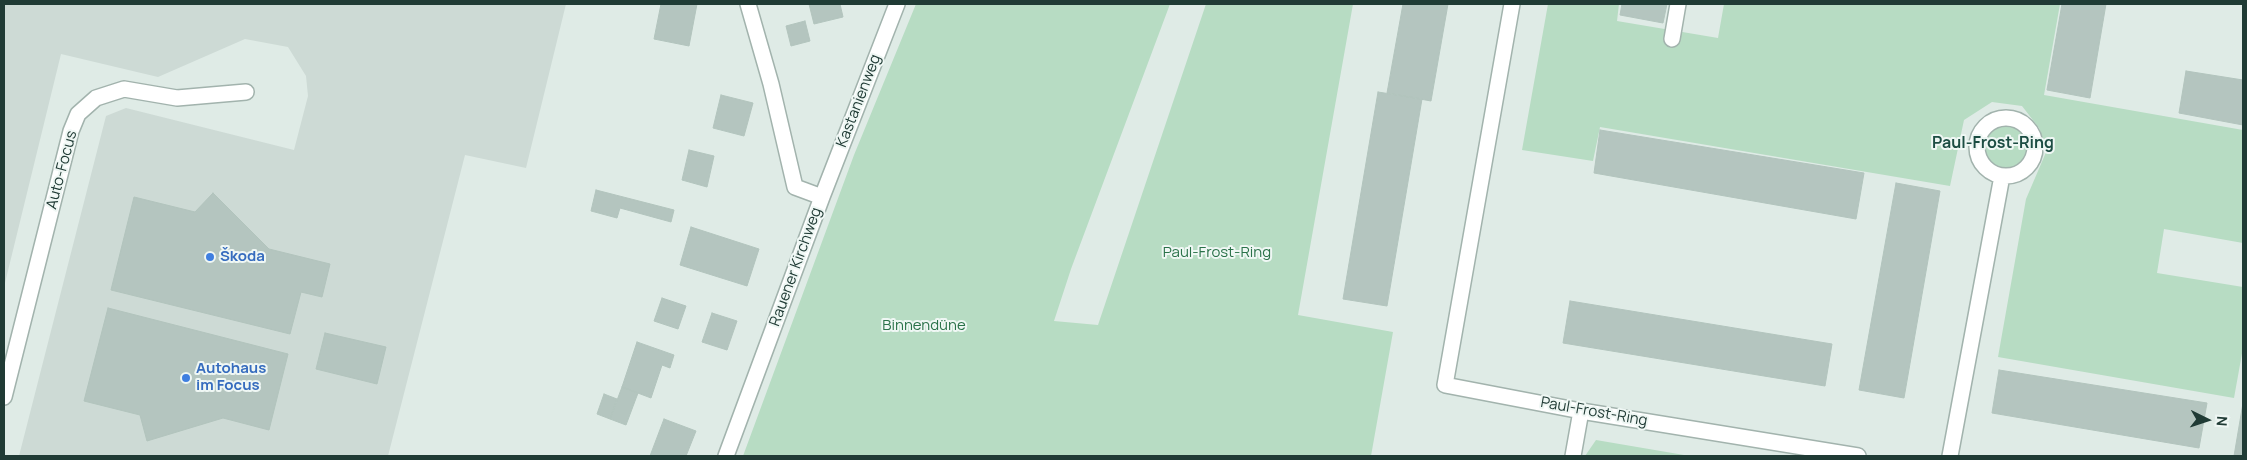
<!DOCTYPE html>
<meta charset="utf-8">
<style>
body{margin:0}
#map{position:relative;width:2247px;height:460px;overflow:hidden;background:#dfebe6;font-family:Manrope,sans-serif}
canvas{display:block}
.frame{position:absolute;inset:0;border:5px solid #203b35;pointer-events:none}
.north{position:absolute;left:2182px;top:395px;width:50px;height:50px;-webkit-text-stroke:4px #eff7f4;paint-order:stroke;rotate:94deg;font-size:14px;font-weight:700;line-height:20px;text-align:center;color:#203b35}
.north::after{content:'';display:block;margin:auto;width:18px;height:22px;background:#203b35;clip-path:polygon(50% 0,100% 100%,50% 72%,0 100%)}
</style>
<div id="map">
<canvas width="2247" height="460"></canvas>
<div class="frame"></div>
<div class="north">N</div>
</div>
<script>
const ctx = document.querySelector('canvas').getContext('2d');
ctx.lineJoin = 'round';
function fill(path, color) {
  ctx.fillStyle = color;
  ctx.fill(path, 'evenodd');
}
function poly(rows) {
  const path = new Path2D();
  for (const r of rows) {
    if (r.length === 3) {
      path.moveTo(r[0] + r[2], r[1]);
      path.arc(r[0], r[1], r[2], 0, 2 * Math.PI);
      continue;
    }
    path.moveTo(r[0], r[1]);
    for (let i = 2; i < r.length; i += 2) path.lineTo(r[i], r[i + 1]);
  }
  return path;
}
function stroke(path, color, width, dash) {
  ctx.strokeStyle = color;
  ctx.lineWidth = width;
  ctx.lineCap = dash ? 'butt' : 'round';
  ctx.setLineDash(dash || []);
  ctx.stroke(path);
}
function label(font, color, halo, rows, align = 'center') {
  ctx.font = font + ' Manrope,sans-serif';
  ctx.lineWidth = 4;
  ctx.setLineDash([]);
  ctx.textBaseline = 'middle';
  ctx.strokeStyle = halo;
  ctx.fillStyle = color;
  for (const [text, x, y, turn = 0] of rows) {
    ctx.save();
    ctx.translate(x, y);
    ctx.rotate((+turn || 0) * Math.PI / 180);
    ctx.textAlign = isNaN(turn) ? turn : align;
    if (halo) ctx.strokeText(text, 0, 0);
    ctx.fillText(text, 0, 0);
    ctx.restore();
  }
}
fill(poly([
 [4,4,566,4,526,168,465,155,388,456,19,456,106,116,126,108,294,150,308,96,306,76,288,47,245,39,158,77,61,54,4,287]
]), '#cddad5');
fill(poly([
 [916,4,1170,4,1071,269,1054,321,1098,325,1206,4,1353,4,1298,315,1393,332,1371,456,743,456,854,155],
 [1548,4,1619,4,1617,21,1718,38,1724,4,2060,4,2044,95,2243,130,2243,243,2164,229,2157,273,2243,287,2243,348,2234,398,1998,357,2026,199,2047,150,2039,128,2022,106,1992,102,1964,120,1950,186,1600,127,1593,161,1522,150],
 [2006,147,21],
 [1596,440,1690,456,1585,456]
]), '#b7dcc3');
const building = poly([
 [661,4,697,4,689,46,654,39,661,4],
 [809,4,840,4,843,17,814,24,809,4],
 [1403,4,1448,4,1431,101,1387,93,1403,4],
 [1622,4,1667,4,1663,23,1620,15,1622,4],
 [2062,4,2106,4,2090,98,2047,90,2062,4],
 [805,21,810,41,791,46,786,26,805,21],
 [2186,71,2243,80,2243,125,2179,113,2186,71],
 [1378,92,1422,99,1387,306,1343,299,1378,92],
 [721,95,753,103,744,136,713,128,721,95],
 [1600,130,1864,173,1856,219,1594,173,1600,130],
 [689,150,714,156,707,187,682,180,689,150],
 [1896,183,1940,191,1904,398,1859,390,1896,183],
 [596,190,674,210,671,222,620,208,617,218,591,211,596,190],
 [213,193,269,249,330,264,322,297,301,292,290,334,111,290,134,197,195,212,213,193],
 [691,227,759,249,747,286,680,265,691,227],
 [662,298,686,306,678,329,654,321,662,298],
 [1570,301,1832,344,1825,386,1563,343,1570,301],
 [108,308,288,354,269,430,223,418,147,441,140,415,84,401,108,308],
 [712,313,737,321,727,350,702,342,712,313],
 [325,333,386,347,377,384,316,369,325,333],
 [637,342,674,355,670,368,662,365,651,398,622,387,637,342],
 [1999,370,2207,403,2199,448,1992,413,1999,370],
 [622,387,638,393,626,425,610,419,622,387],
 [604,394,617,399,610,419,597,414,604,394],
 [2243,403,2243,456,2234,456,2243,403],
 [664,419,696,431,686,456,650,456,664,419]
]);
fill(building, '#b4c5bf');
stroke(building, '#b2c4bd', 1);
const minor = poly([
 [748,4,771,84,795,187,822,197],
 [1512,4,1445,385,1581,411,1858,456],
 [1672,39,1678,4],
 [2006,147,29],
 [4,397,71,131,78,114,96,98,124,89,177,98,246,92],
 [726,456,822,197,897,4],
 [1573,456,1581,411],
 [1950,456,2002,176]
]);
stroke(minor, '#a2b3ad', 18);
stroke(minor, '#fff', 15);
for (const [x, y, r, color] of [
 [210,257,5,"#3f7fe0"],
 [186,378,5,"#3f7fe0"]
]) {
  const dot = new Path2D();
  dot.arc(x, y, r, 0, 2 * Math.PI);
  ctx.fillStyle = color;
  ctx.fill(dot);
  stroke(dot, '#eff7f4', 2);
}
label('15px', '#203b35', '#eff7f4', [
 ["Kastanienweg",859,101,-69],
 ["Auto-Focus",62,170,-75],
 ["Rauener Kirchweg",796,267,-70],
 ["Paul-Frost-Ring",1594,412,10]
]);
label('15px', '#2a7249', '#eff7f4', [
 ["Paul-Frost-Ring",1217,253],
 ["Binnendüne",924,326]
]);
label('bold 15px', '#366cbe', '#eff7f4', [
 ["Škoda",220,257],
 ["Autohaus",196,369],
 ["im Focus",196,386]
], 'left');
label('bold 16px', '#1c4d43', '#eff7f4', [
 ["Paul-Frost-Ring",1993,144]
]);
</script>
